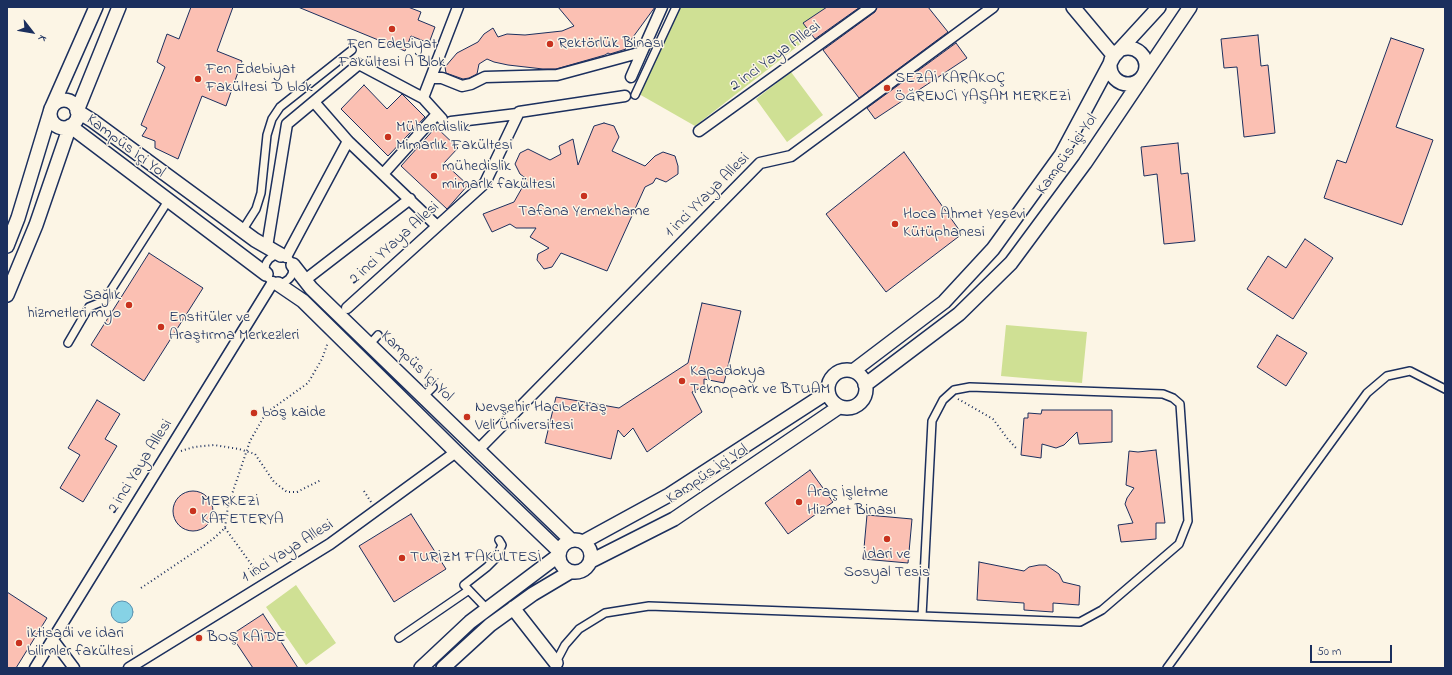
<!DOCTYPE html>
<meta charset="utf-8">
<style>
body{margin:0}
#map{position:relative;width:1452px;height:675px;overflow:hidden;background:#fcf5e5;font-family:"Indie Flower",sans-serif}
canvas{display:block}
.frame{position:absolute;inset:0;border:8px solid #1b2f5e;pointer-events:none}
.north{position:absolute;left:12px;top:12px;width:40px;height:40px;-webkit-text-stroke:3px #fcf5e5;paint-order:stroke;rotate:121deg;font-size:11px;font-weight:700;line-height:16px;text-align:center;color:#1b2f5e}
.north::after{content:'';display:block;margin:auto;width:14px;height:18px;background:#1b2f5e;clip-path:polygon(50% 0,100% 100%,50% 72%,0 100%)}
.scale{position:absolute;left:1310px;top:645px;width:82px;height:18px;box-sizing:border-box;border:2px solid #1b2f5e;border-top:0;padding-left:5px;font-size:12px;line-height:14px;white-space:nowrap;color:#1b2f5e;-webkit-text-stroke:3px #fcf5e5;paint-order:stroke}
</style>
<div id="map">
<canvas width="1452" height="675"></canvas>
<div class="frame"></div>
<div class="north">K</div>
<div class="scale">50 m</div>
</div>
<script>
const ctx = document.querySelector('canvas').getContext('2d');
ctx.lineJoin = 'round';
function fill(path, color) {
  ctx.fillStyle = color;
  ctx.fill(path, 'evenodd');
}
function poly(rows) {
  const path = new Path2D();
  for (const r of rows) {
    if (r.length === 3) {
      path.moveTo(r[0] + r[2], r[1]);
      path.arc(r[0], r[1], r[2], 0, 2 * Math.PI);
      continue;
    }
    path.moveTo(r[0], r[1]);
    for (let i = 2; i < r.length; i += 2) path.lineTo(r[i], r[i + 1]);
  }
  return path;
}
function stroke(path, color, width, dash) {
  ctx.strokeStyle = color;
  ctx.lineWidth = width;
  ctx.lineCap = dash ? 'butt' : 'round';
  ctx.setLineDash(dash || []);
  ctx.stroke(path);
}
function label(font, color, halo, rows, align = 'center') {
  ctx.font = font + ' "Indie Flower",sans-serif';
  ctx.lineWidth = 3;
  ctx.setLineDash([]);
  ctx.textBaseline = 'middle';
  ctx.strokeStyle = halo;
  ctx.fillStyle = color;
  for (const [text, x, y, turn = 0] of rows) {
    ctx.save();
    ctx.translate(x, y);
    ctx.rotate((+turn || 0) * Math.PI / 180);
    ctx.textAlign = isNaN(turn) ? turn : align;
    if (halo) ctx.strokeText(text, 0, 0);
    ctx.fillText(text, 0, 0);
    ctx.restore();
  }
}
fill(poly([
 [680,7,827,7,804,23,812,35,695,126,639,94],
 [791,72,823,115,787,142,756,99],
 [1006,325,1087,332,1082,383,1001,376],
 [296,585,336,643,306,665,266,607]
]), '#cfe094');
const water = poly([
 [122,612,11]
]);
fill(water, '#86d2e5');
stroke(water, '#5b91af', 1);
const building = poly([
 [191,7,233,7,217,51,242,61,226,106,202,96,178,159,155,148,155,141,142,136,147,128,141,125,165,67,157,62,167,34,179,39,191,7],
 [298,7,408,7,421,12,418,20,435,27,429,43,411,36,405,51,298,7],
 [558,7,655,7,625,48,626,49,610,54,608,53,605,55,556,69,543,69,508,65,494,62,487,59,479,64,477,74,469,78,463,79,446,73,445,67,457,53,478,42,484,34,493,28,498,37,507,34,525,35,562,31,574,26,558,7],
 [827,7,860,7,815,39,803,23,827,7],
 [877,7,928,7,948,32,859,98,823,50,875,12,877,7],
 [1258,35,1261,66,1268,65,1275,133,1244,137,1237,67,1224,68,1221,39,1258,35],
 [1391,38,1424,49,1396,127,1433,140,1402,225,1324,198,1337,160,1346,163,1391,38],
 [956,43,967,58,875,119,867,108,956,43],
 [364,85,387,109,402,94,425,117,388,156,341,109,364,85],
 [604,123,614,126,619,137,612,151,645,166,655,156,663,152,675,156,678,166,678,174,666,182,656,178,653,183,645,187,607,271,561,253,552,267,544,269,537,260,538,254,549,248,530,237,536,228,516,228,510,224,492,232,483,214,514,202,527,179,520,174,515,164,520,153,528,149,550,160,561,154,559,146,573,139,578,165,594,126,604,123],
 [436,127,458,148,444,163,468,185,447,209,401,166,436,127],
 [1178,143,1181,174,1188,173,1195,241,1164,244,1157,174,1144,176,1141,147,1178,143],
 [904,152,962,234,886,292,826,214,904,152],
 [1305,239,1333,258,1293,319,1247,289,1268,256,1286,268,1305,239],
 [149,253,203,288,144,381,91,345,149,253],
 [702,303,741,311,724,383,704,379,704,386,692,392,702,412,647,452,633,428,624,437,618,430,611,459,545,443,556,397,619,408,688,363,702,303],
 [1277,335,1307,353,1286,386,1257,367,1277,335],
 [97,400,120,414,105,439,117,446,83,502,60,488,80,455,68,448,97,400],
 [1042,410,1112,410,1112,442,1079,444,1077,432,1064,445,1056,448,1042,444,1041,458,1021,455,1024,418,1028,418,1028,413,1041,414,1042,410],
 [1156,450,1165,523,1156,523,1156,539,1121,542,1118,525,1133,523,1125,504,1127,498,1134,488,1126,485,1129,451,1138,452,1156,450],
 [810,470,833,502,788,534,765,503,810,470],
 [193,511,20],
 [411,514,446,569,394,602,359,546,411,514],
 [867,515,912,519,908,563,863,559,867,515],
 [979,562,1024,571,1029,567,1039,565,1046,565,1059,574,1063,582,1080,586,1079,605,1053,603,1053,612,1024,610,1024,603,977,600,979,562],
 [7,592,47,618,16,668,7,668,7,592],
 [263,614,298,668,253,668,231,635,263,614]
]);
fill(building, '#fbc0b3');
stroke(building, '#1b2f5e', 1);
const service = poly([
 [635,95,676,7],
 [242,231,256,209,261,193,267,135,272,119,280,107,352,50],
 [279,269,14],
 [68,343,89,307,104,301,168,201],
 [369,345,378,335],
 [423,397,433,387],
 [487,609,464,585,487,567,496,558,502,545,499,540],
 [399,638,469,590],
 [555,664,565,645,579,629,605,613,649,606,922,616,1080,622,1102,610,1179,544,1188,521,1180,404,1173,398,1163,394,970,387,954,390,943,400,932,421,922,616],
 [1167,668,1367,393,1387,376,1410,371,1445,389]
]);
const pedestrian = poly([
 [631,77,642,52],
 [431,78,442,78,462,86,471,84,485,77,557,75,642,52,662,7],
 [423,98,442,119],
 [314,102,348,141,437,226],
 [451,122,517,114],
 [699,131,871,7],
 [383,174,437,114],
 [267,247,287,124,359,64,423,98,458,7],
 [286,257,348,141],
 [305,280,410,199],
 [347,308,485,183,519,112,625,96],
 [478,450,760,163,791,156,993,7],
 [53,640,74,668],
 [35,668,273,282],
 [129,668,330,544,456,452]
]);
const minor = poly([
 [119,7,77,111,93,121,255,240,281,255],
 [1073,7,1114,56],
 [1128,66,18],
 [64,114,14],
 [7,246,18,218,51,109,96,7],
 [293,265,311,288,571,540],
 [278,284,303,301,456,452,559,551],
 [7,295,36,225,70,126,266,274],
 [847,389,19],
 [853,371,944,302,993,249,1061,155,1114,56,1159,7],
 [865,385,959,314,1011,263,1085,163,1190,7],
 [575,556,16],
 [583,542,669,495,828,392],
 [591,561,674,519,839,407],
 [513,608,556,663],
 [421,668,470,622,559,555],
 [443,668,490,625,533,594,570,572]
]);
stroke(service, '#1b2f5e', 10);
stroke(pedestrian, '#1b2f5e', 13);
stroke(minor, '#1b2f5e', 16);
stroke(poly([
 [958,399,993,419,1007,438,1016,448],
 [181,451,194,447,214,445,239,449,255,454,274,482,287,492,297,492,321,480],
 [364,491,371,502],
 [225,528,259,575],
 [141,588,199,549,213,539,225,528,228,506,250,441,266,413,308,383,322,359,328,342]
]), '#1b2f5e', 2, [1, 3]);
stroke(service, '#fcf5e5', 7);
stroke(pedestrian, '#fcf5e5', 10);
stroke(minor, '#fcf5e5', 13);
for (const [x, y, r, color] of [
 [392,29,4,"#c8321e"],
 [550,44,4,"#c8321e"],
 [198,79,4,"#c8321e"],
 [887,88,4,"#c8321e"],
 [388,137,4,"#c8321e"],
 [434,176,4,"#c8321e"],
 [584,196,4,"#c8321e"],
 [895,224,4,"#c8321e"],
 [129,305,4,"#c8321e"],
 [161,327,4,"#c8321e"],
 [682,381,4,"#c8321e"],
 [254,413,4,"#c8321e"],
 [467,417,4,"#c8321e"],
 [799,502,4,"#c8321e"],
 [193,511,4,"#c8321e"],
 [887,539,4,"#c8321e"],
 [402,558,4,"#c8321e"],
 [199,638,4,"#c8321e"],
 [19,643,4,"#c8321e"]
]) {
  const dot = new Path2D();
  dot.arc(x, y, r, 0, 2 * Math.PI);
  ctx.fillStyle = color;
  ctx.fill(dot);
  stroke(dot, '#fcf5e5', 1.5);
}
label('16px', '#1b2f5e', '#fcf5e5', [
 ["Rektörlük Binası",558,44],
 ["Fen Edebiyat",392,45,"center"],
 ["Fakültesi A Blok",392,63,"center"],
 ["Fen Edebiyat",206,70],
 ["Fakültesi D blok",206,88],
 ["SEZAİ KARAKOÇ",895,79],
 ["ÖĞRENCİ YAŞAM MERKEZİ",895,97],
 ["Mühendislik",396,128],
 ["Mimarlık Fakültesi",396,146],
 ["mühedislik",442,167],
 ["mimarlk fakültesi",442,185],
 ["Tafana Yemekhame",584,212,"center"],
 ["Hoca Ahmet Yesevi",903,215],
 ["Kütüphanesi",903,233],
 ["Sağlık",121,296,"right"],
 ["hizmetleri myo",121,314,"right"],
 ["Enstitüler ve",169,318],
 ["Araştırma Merkezleri",169,336],
 ["Kapadokya",690,372],
 ["Teknopark ve BTUAM",690,390],
 ["Nevşehir Hacıbektaş",475,408],
 ["Veli Üniversitesi",475,426],
 ["boş kaide",262,413],
 ["Araç İşletme",807,493],
 ["Hizmet Binası",807,511],
 ["MERKEZİ",201,502],
 ["KAFETERYA",201,520],
 ["İdari ve",887,555,"center"],
 ["Sosyal Tesis",887,573,"center"],
 ["TURİZM FAKÜLTESİ",410,558],
 ["iktisadi ve idari",27,634],
 ["bilimler fakültesi",27,652],
 ["BOŞ KAİDE",207,638]
], 'left');
label('16px', '#1b2f5e', '#fcf5e5', [
 ["2 inci Yaya Allesi",776,57,-36],
 ["Kampüs İçi Yol",125,147,37],
 ["Kampüs İçi Yol",1068,155,-55],
 ["1 inci YYaya Allesi",708,196,-45],
 ["2 inci YYaya Allesi",395,244,-42],
 ["Kampüs İçi Yol",416,367,44],
 ["2 inci Yaya Allesi",141,467,-58],
 ["Kampüs İçi Yol",708,475,-34],
 ["1 inci Yaya Allesi",288,552,-32]
]);
</script>
